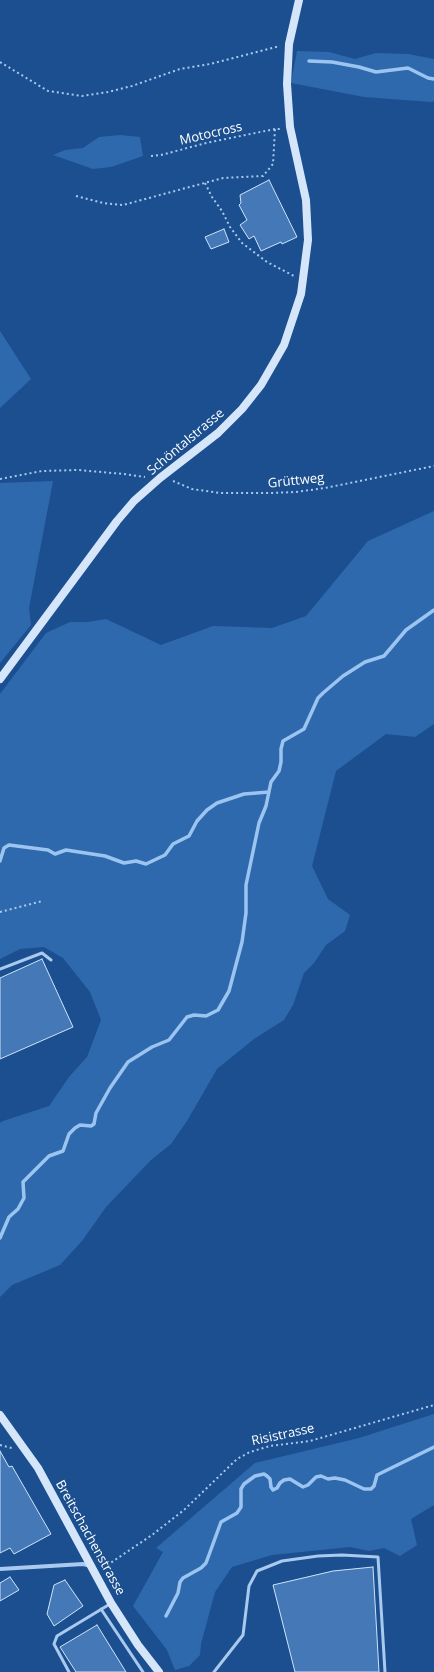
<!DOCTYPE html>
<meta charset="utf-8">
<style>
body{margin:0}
canvas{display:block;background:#1b4f8f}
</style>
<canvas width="434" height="1672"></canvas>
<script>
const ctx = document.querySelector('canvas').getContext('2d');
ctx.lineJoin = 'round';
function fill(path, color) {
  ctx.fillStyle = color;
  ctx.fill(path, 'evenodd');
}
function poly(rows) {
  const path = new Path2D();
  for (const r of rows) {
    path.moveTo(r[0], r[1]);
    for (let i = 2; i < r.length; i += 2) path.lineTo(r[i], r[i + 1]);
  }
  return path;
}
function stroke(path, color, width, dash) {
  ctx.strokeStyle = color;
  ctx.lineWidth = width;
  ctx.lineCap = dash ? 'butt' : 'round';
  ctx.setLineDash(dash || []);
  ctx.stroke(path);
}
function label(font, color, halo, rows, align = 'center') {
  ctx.font = font + ' "Open Sans",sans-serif';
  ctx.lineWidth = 3.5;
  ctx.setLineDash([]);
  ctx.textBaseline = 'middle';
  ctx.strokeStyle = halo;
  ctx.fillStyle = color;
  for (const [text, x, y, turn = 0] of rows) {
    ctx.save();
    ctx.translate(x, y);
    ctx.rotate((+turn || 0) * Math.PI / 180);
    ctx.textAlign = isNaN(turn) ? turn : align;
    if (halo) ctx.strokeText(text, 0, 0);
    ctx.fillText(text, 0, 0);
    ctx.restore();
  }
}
fill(poly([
 [297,51,329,52,355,59,376,53,408,54,434,59,434,101,432,102,364,97,291,83],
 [120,135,140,137,143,156,111,167,93,169,53,155,65,150,83,148,99,137],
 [0,331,31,379,0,408],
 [53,481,29,608,31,625,0,663,0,483],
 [434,511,434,724,415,737,386,734,336,771,312,866,328,899,350,915,345,931,326,945,314,963,304,973,293,1005,284,1020,254,1039,217,1069,187,1121,171,1144,151,1160,106,1207,82,1241,60,1265,12,1285,0,1297,0,1123,3,1121,49,1106,69,1077,87,1057,101,1020,90,992,63,958,44,947,20,949,0,959,0,694,46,633,70,622,88,622,106,619,161,645,213,626,272,628,306,616,368,541],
 [434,1414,434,1505,411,1519,417,1545,400,1556,384,1548,369,1551,350,1547,272,1555,232,1567,215,1592,201,1644,200,1655,189,1666,175,1670,167,1650,133,1606,163,1552,156,1548,255,1463,359,1438]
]), '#2e69ad');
stroke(poly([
 [309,61,332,62,359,67,376,72,408,68,428,78,434,79],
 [0,861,4,848,9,845,48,850,55,854,66,850,105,856,124,863,136,861,146,864,165,855,173,844,189,836,197,821,207,810,217,803,244,794,269,792],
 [0,1238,9,1217,18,1209,24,1198,23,1182,49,1156,63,1151,69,1134,75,1128,80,1125,91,1126,94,1124,96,1113,110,1088,128,1062,152,1047,169,1040,187,1017,194,1015,206,1016,218,1010,229,991,242,942,246,913,246,885,259,823,266,806,271,782,279,771,281,762,281,749,283,741,304,729,318,698,323,693,343,676,365,662,384,656,406,630,434,610],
 [166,1616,178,1593,180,1582,183,1578,201,1568,206,1563,221,1522,237,1513,241,1507,241,1489,244,1484,255,1476,264,1474,267,1476,270,1479,271,1487,273,1490,277,1488,280,1483,284,1480,290,1479,303,1487,308,1485,316,1477,321,1476,328,1479,335,1478,345,1480,364,1489,371,1489,374,1486,377,1475,434,1447]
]), '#9cc4f0', 3.5);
const building = poly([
 [269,180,297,237,282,244,281,242,261,251,254,236,249,239,240,225,247,220,239,205,241,203,240,195,269,180],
 [224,229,229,242,211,249,205,237,224,229],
 [42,959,73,1027,0,1059,0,978,42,959],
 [0,1451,9,1467,12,1466,51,1534,14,1554,10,1548,0,1553,0,1451],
 [373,1567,379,1672,295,1672,273,1585,333,1571,373,1567],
 [10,1577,19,1590,0,1601,0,1583,10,1577],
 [65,1580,83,1606,54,1626,47,1614,54,1585,65,1580],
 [97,1625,126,1672,76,1672,60,1647,97,1625]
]);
fill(building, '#4478b7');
stroke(building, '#cfe3fa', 1);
stroke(poly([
 [0,62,48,91,82,96,108,92,132,86,180,69,210,64,280,46],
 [151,156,161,155,206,143,275,129],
 [205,183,212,197,222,211,230,227,242,243,267,262,294,276],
 [76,196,103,203,123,205,223,178,263,176,273,164,275,129,280,129],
 [0,479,42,471,78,470,124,474,145,477],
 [173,481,192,489,220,493,271,493,296,492,325,488,434,466],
 [0,912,43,901],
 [0,1445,12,1448],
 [103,1568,152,1535,184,1510,237,1459,250,1452,270,1446,310,1441,434,1405]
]), '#a9c9ee', 2, [2, 3]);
stroke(poly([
 [0,969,42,953,51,960],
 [101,1609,143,1672],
 [69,1672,54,1644,57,1636,110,1604],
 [214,1672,243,1635,249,1586,257,1571,282,1561,318,1556,342,1555,378,1557,385,1672]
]), '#a9c9ee', 3);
stroke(poly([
 [0,1569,83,1564,91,1566]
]), '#a9c9ee', 4);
stroke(poly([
 [0,679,117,521,134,501,160,478,218,433,242,409,261,385,284,345,301,294,308,240,306,200,290,127,287,84,289,44,299,0],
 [0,1415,38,1468,111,1603,138,1645,159,1672]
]), '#d6e6fa', 8);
label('13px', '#fff', '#1b4f8f', [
 ["Motocross",211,134,-13],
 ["Schöntalstrasse",186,442,-40],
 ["Grüttweg",296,481,-6],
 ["Risistrasse",283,1435,-12],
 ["Breitschachenstrasse",90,1538,61]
]);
</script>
